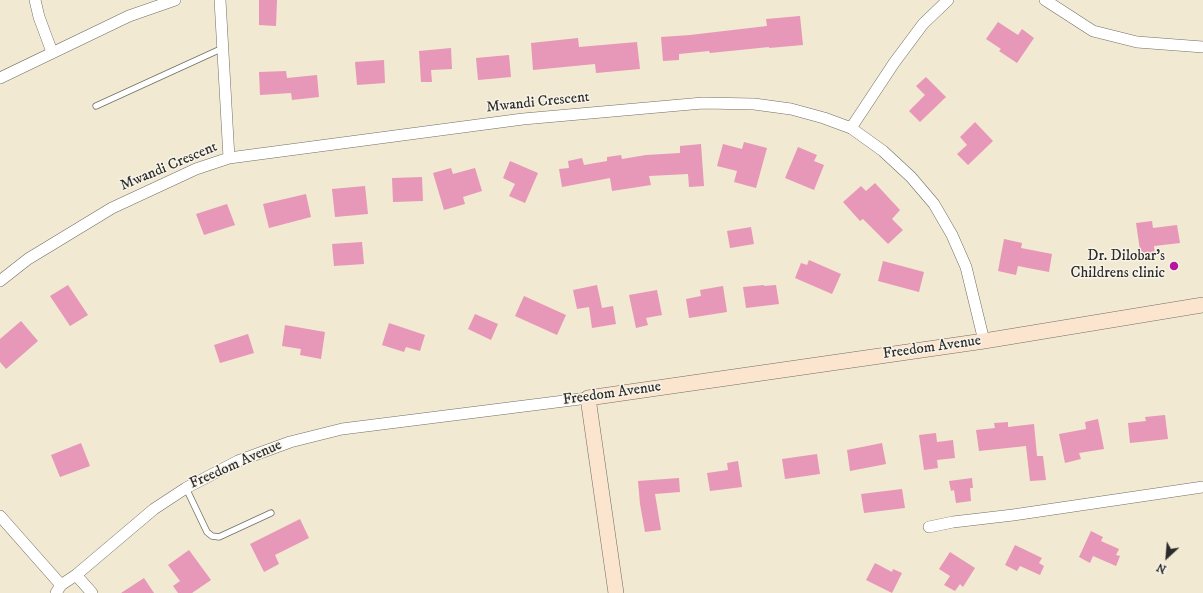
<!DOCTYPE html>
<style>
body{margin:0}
#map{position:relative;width:1203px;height:593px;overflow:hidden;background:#f1e9d2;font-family:"IM FELL DW Pica",serif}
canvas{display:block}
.north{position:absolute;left:1147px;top:537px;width:40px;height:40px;-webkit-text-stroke:3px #f7f3e8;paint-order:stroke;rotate:206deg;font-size:11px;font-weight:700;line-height:16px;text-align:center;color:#2b2b2b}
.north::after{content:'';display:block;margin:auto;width:14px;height:18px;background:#2b2b2b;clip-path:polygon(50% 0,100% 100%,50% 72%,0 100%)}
</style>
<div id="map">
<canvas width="1203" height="593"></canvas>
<div class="north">N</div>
</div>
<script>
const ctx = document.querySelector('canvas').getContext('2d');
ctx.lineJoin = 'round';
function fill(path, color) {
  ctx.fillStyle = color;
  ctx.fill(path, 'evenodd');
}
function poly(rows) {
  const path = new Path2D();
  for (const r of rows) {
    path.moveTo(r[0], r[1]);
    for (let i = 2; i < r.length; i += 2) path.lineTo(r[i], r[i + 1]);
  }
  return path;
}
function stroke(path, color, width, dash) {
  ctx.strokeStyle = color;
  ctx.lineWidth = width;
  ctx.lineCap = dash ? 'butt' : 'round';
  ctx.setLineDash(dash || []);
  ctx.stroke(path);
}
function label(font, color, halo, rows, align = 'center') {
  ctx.font = font + ' "IM FELL DW Pica",serif';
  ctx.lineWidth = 3;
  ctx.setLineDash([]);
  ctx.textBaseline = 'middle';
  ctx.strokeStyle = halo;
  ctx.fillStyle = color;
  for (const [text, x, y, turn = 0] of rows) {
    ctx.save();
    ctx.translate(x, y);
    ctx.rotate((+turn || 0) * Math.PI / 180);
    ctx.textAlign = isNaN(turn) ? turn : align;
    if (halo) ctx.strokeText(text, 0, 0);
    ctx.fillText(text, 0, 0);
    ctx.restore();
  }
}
fill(poly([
 [259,0,277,0,276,26,259,25],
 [800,16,803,45,769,48,769,47,710,53,709,51,679,54,679,60,663,61,661,37,690,35,767,26,766,19],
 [998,22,1018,35,1022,29,1034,38,1017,63,999,51,1001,49,986,39],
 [578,38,579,47,637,42,640,69,596,73,595,64,533,70,531,43],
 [451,48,452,69,431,70,432,82,421,82,419,51],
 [509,55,511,77,478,80,476,58],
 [384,60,385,83,357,85,355,62],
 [286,71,287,78,317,75,319,97,292,100,291,93,260,95,259,72],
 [926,77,946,97,920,122,909,111,925,95,916,86],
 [975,122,993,141,968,165,957,154,967,145,960,137],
 [744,142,767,148,756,188,734,182,737,171,717,166,723,144,742,149],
 [701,144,704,186,689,187,688,174,649,176,651,185,612,191,610,178,562,187,559,169,569,168,568,161,582,158,584,165,607,161,607,157,621,155,622,159,646,155,680,153,680,146],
 [798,147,817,155,814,161,824,165,814,190,785,178],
 [510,161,538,173,525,203,509,196,515,184,503,178],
 [451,168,453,174,475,168,482,191,463,197,465,204,444,210,433,173],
 [422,177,423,201,393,202,392,178],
 [875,183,900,210,892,219,903,230,888,244,863,219,860,221,843,202,861,186,866,191],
 [365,186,368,214,335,217,332,189],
 [306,194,311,217,269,228,263,204],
 [227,204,235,225,204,235,196,214],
 [1152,221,1153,228,1177,225,1180,243,1154,246,1155,255,1141,257,1136,223],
 [751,227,754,244,730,248,727,231],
 [1004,239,1022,243,1021,248,1052,254,1049,272,1018,266,1016,275,998,271],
 [362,242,364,264,334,266,332,244],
 [809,260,841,274,832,294,795,278,801,263,807,265],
 [883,261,924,272,919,292,878,281],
 [68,285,88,315,70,326,50,296],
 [597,285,602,308,613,306,616,324,592,328,589,307,577,309,573,290],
 [764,285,764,286,776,285,779,304,746,308,743,287],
 [723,286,727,312,689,318,686,299,701,296,700,290],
 [657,290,662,315,646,318,648,325,636,328,629,295],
 [524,296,566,315,557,335,515,316],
 [475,314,498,324,491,340,468,329],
 [21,321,38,341,6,369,0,362,0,339],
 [389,323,425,335,420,351,406,347,404,352,382,345],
 [285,325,325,332,321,359,300,355,301,349,282,346],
 [248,334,254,353,220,363,214,345],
 [1165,415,1168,439,1130,443,1128,423,1146,421,1145,417],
 [1098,419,1104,449,1079,453,1081,459,1065,463,1059,434,1086,429,1085,422],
 [1008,422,1008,427,1034,424,1037,456,1043,456,1046,480,1030,481,1026,446,979,451,976,430,995,428,994,423],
 [936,433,937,442,953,440,955,458,937,460,938,468,924,470,919,435],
 [81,443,90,466,60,477,51,455],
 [882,443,886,464,850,471,847,450],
 [817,454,820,474,785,479,782,459],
 [738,461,742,487,710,491,707,473,728,470,727,463],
 [679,478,680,492,655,494,661,530,645,532,640,504,638,481],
 [972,478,973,488,970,488,971,501,956,503,954,490,951,491,949,481],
 [902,489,905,508,864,513,861,494],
 [300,519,309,538,275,555,279,564,264,572,250,544],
 [1091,531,1103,537,1101,541,1119,549,1116,555,1120,556,1116,566,1093,556,1090,563,1079,557],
 [1015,545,1042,558,1039,563,1044,566,1040,575,1020,566,1017,571,1005,565],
 [189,550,211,580,192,593,178,593,173,586,180,581,168,565],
 [950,552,975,568,963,587,960,584,955,591,944,585,950,576,939,569],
 [875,563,892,572,893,569,902,573,892,593,866,580],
 [144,578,154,593,121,593]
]), '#e797b7');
const lane = poly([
 [96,106,223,48],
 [186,488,207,532,212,536,219,537,271,513]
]);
const street = poly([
 [35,0,39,17,52,52],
 [220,0,229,158],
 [1045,0,1093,31,1137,42,1203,47],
 [0,78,129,16,175,0],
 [851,128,894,63,923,24,948,0],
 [0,281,28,259,112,208,196,169,229,158,523,119,703,103,754,104,791,109,824,118,851,128,883,151,911,177,934,204,952,235,966,267,984,341],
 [0,516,61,585],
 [929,527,953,522,1013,515,1203,487],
 [76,575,92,593],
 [56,593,61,585,76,575,154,509,186,488,238,461,290,442,342,429,588,398]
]);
const secondary = poly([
 [616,593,588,398,984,341,1203,305]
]);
stroke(lane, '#706e65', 7);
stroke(street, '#706e65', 12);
stroke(secondary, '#706e65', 16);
stroke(lane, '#fff', 5.5);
stroke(street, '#fff', 11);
stroke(secondary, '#fce5cf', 15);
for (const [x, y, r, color] of [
 [1174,266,5,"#b5179e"]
]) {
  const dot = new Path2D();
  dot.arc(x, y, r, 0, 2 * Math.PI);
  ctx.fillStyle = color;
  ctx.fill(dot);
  stroke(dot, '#f7f3e8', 1.5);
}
label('15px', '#2b2b2b', '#f7f3e8', [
 ["Mwandi Crescent",538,103,-6],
 ["Mwandi Crescent",169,167,-23],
 ["Freedom Avenue",932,348,-8],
 ["Freedom Avenue",612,394,-8],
 ["Freedom Avenue",236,465,-24]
]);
label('15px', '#2b2b2b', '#f7f3e8', [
 ["Dr. Dilobar's",1165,257],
 ["Childrens clinic",1165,274]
], 'right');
</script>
